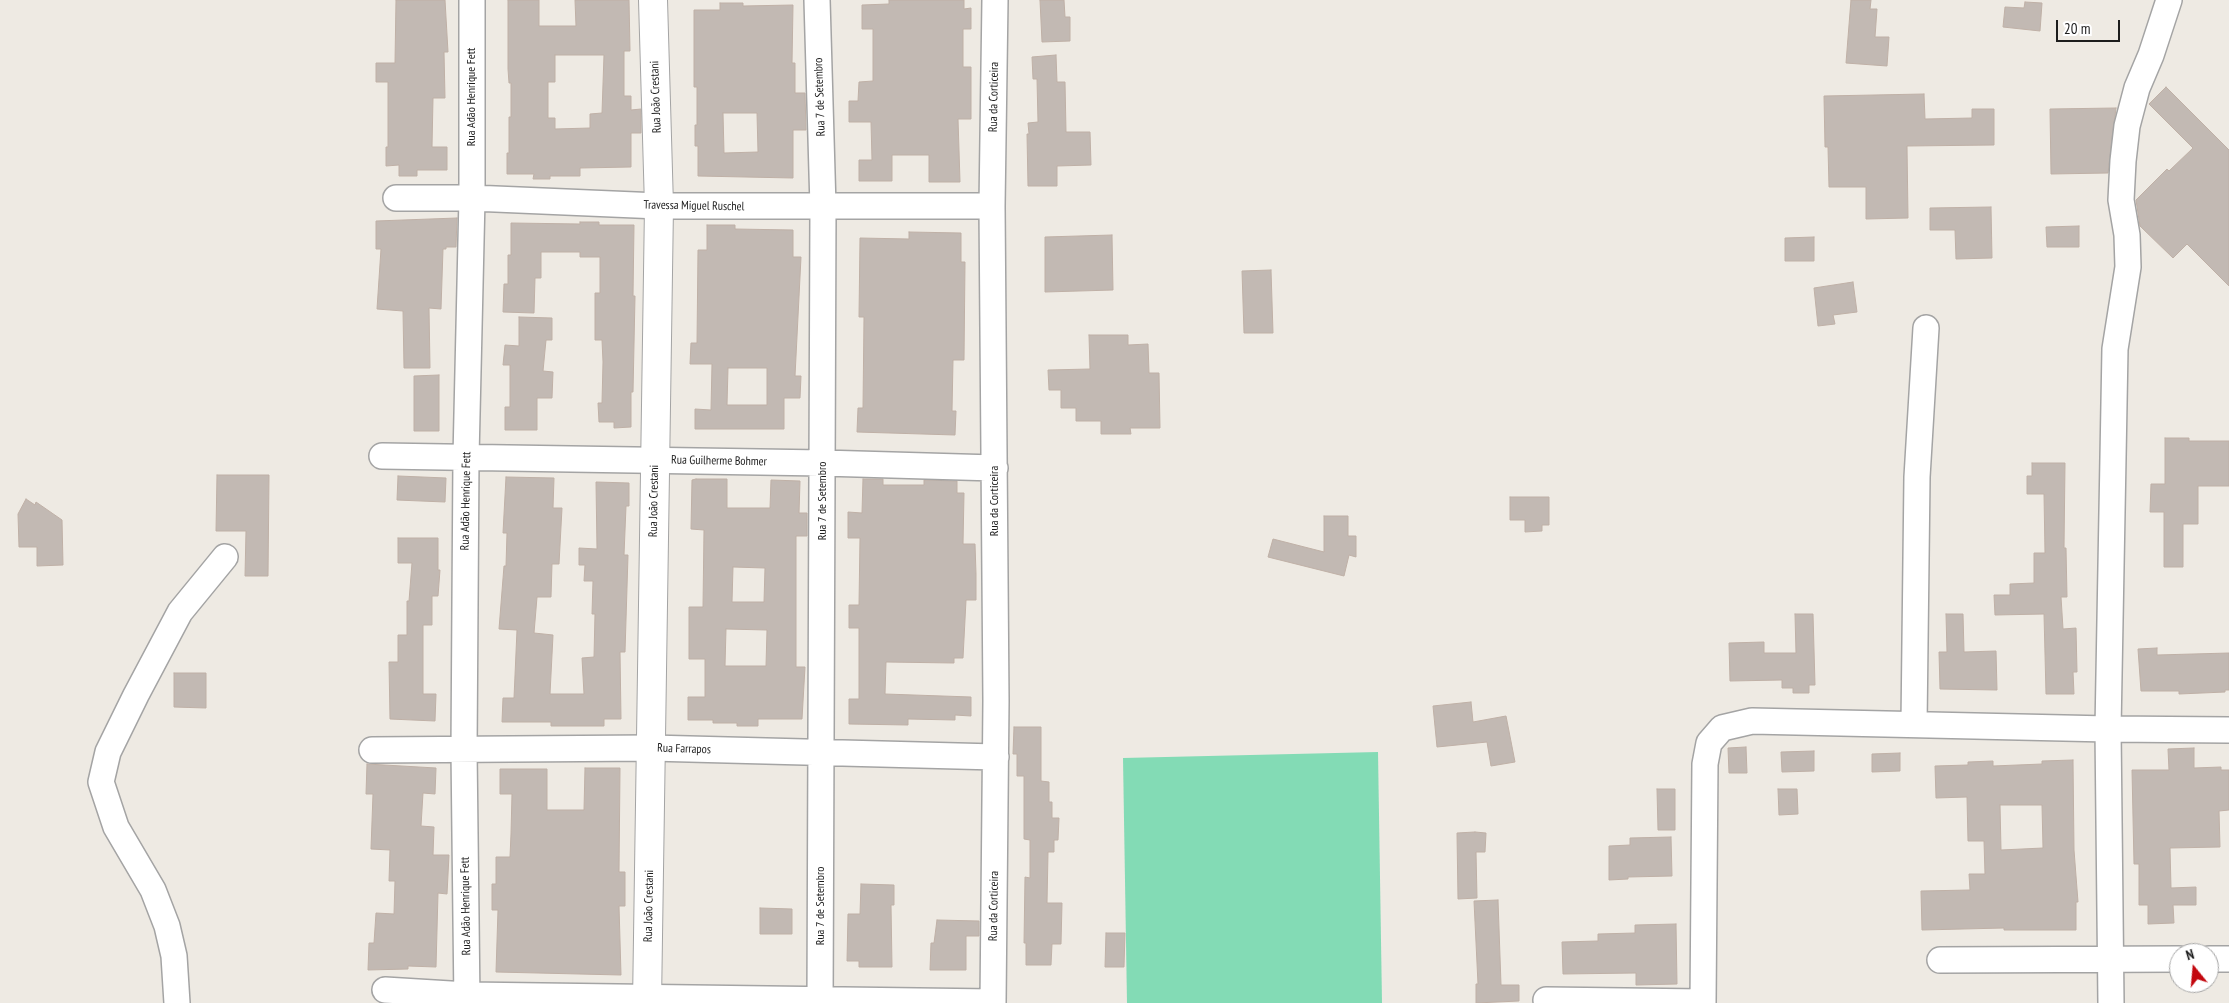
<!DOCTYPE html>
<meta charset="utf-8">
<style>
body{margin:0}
#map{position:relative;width:2229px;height:1003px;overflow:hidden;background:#eeeae3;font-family:"PT Sans Narrow",sans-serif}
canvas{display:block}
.north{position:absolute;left:2169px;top:943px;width:50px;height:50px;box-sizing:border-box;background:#fff;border:1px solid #a5a5a5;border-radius:50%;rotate:343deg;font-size:14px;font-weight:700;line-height:20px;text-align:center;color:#1d1d1d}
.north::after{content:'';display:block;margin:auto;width:18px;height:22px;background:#c3070e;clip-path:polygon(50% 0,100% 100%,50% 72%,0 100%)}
.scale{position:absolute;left:2056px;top:20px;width:64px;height:22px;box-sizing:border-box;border:2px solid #1d1d1d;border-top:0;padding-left:6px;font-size:15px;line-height:18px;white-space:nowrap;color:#1d1d1d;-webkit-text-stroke:4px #fff;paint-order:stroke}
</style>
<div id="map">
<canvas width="2229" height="1003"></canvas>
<div class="north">N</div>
<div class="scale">20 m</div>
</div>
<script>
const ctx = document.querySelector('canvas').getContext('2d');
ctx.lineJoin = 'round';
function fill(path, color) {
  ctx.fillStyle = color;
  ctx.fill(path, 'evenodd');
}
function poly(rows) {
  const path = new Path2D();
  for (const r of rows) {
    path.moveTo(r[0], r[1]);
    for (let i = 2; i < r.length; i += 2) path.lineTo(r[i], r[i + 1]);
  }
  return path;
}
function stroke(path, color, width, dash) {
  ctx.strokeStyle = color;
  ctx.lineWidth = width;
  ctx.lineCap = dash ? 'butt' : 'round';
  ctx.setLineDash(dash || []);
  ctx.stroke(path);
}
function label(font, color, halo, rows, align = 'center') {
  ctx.font = font + ' "PT Sans Narrow",sans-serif';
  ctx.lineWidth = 4.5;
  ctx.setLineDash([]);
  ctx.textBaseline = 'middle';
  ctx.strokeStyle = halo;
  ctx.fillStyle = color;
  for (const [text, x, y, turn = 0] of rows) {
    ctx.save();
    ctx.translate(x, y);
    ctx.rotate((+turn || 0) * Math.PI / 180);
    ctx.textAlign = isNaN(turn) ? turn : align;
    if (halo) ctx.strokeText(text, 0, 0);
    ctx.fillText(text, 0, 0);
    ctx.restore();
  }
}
fill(poly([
 [1378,752,1382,1003,1127,1003,1123,758]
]), '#83dbb5');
const building = poly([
 [396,0,445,0,448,52,444,52,445,98,433,98,432,147,447,147,447,170,417,170,417,176,399,176,399,165,386,166,386,147,388,147,388,82,376,82,376,63,395,63,396,0],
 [508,0,539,0,539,26,576,26,575,0,629,0,630,51,624,51,624,96,631,96,631,110,641,109,641,133,631,133,631,167,580,168,580,176,550,176,550,179,533,179,534,174,507,174,507,153,509,153,509,117,511,117,511,83,509,83,508,69,508,0],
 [555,55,604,55,602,113,590,114,590,128,555,129,555,118,548,118,548,82,555,82,555,55],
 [889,0,964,0,964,9,971,8,971,29,963,29,963,67,971,67,971,119,958,119,960,182,929,182,929,155,892,155,892,181,859,181,859,160,872,160,871,122,849,122,849,101,858,101,859,82,873,81,873,29,862,29,862,5,889,4,889,0],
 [1040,0,1064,0,1065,17,1070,17,1070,41,1042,42,1040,0],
 [1851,0,1871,0,1870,9,1877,9,1875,37,1889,37,1887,66,1846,63,1851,0],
 [2025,2,2042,3,2040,31,2003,27,2005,7,2024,8,2025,2],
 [720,3,743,3,743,6,793,5,792,63,795,63,795,93,805,93,806,130,793,130,793,178,698,176,698,146,695,146,695,125,697,125,697,87,694,87,694,10,720,10,720,3],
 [723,113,757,113,758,152,724,153,723,113],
 [1056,55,1057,82,1065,82,1066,132,1090,132,1091,165,1057,166,1057,186,1028,186,1027,134,1029,134,1028,123,1038,122,1037,79,1033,79,1032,57,1056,55],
 [2166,87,2229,150,2229,286,2187,244,2173,258,2140,226,2136,200,2167,169,2169,171,2193,148,2149,104,2166,87],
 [1924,94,1925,119,1972,118,1972,109,1994,109,1994,145,1907,146,1908,218,1866,219,1866,187,1829,187,1828,147,1825,147,1824,96,1924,94],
 [2116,108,2108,173,2051,174,2050,109,2116,108],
 [1991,207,1992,258,1956,259,1955,230,1930,230,1930,208,1991,207],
 [457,218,456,247,446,247,446,249,443,249,441,309,429,308,430,368,404,368,403,311,377,309,381,249,376,249,376,221,457,218],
 [580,222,599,222,599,225,634,225,633,296,635,296,633,392,631,392,631,427,614,428,614,422,599,422,598,403,602,403,603,362,602,340,595,340,595,293,600,293,600,257,580,257,580,252,541,252,541,278,535,278,534,313,503,312,504,284,508,284,508,255,511,255,511,223,580,224,580,222],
 [707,225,735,225,735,229,793,230,793,257,801,257,795,376,801,376,800,398,784,398,784,429,695,429,695,409,711,410,712,364,690,364,691,343,697,343,698,250,707,250,707,225],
 [728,368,767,368,767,405,727,405,728,368],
 [2079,226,2079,247,2047,247,2046,227,2079,226],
 [909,232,961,233,961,262,965,262,964,360,953,360,952,411,956,411,955,435,857,432,858,408,863,408,864,317,859,317,860,238,909,239,909,232],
 [1112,235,1113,290,1045,292,1045,237,1112,235],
 [1814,237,1814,261,1785,261,1785,238,1814,237],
 [1271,270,1273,333,1244,333,1242,271,1271,270],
 [1853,282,1857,312,1833,315,1835,324,1818,326,1814,288,1853,282],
 [519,317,552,318,552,340,546,340,543,371,553,372,552,398,537,398,537,430,505,430,505,407,510,407,510,365,503,365,505,345,519,346,519,317],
 [1089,335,1128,335,1128,345,1148,344,1149,373,1159,373,1160,428,1130,428,1131,434,1101,434,1101,421,1076,421,1076,408,1061,408,1061,390,1049,390,1048,370,1090,369,1089,335],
 [439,375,439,431,414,431,414,376,439,375],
 [2165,438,2189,438,2189,441,2229,441,2229,486,2198,486,2198,524,2183,524,2183,567,2164,567,2164,512,2150,512,2151,484,2165,484,2165,438],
 [2032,463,2065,463,2064,548,2066,548,2067,597,2061,597,2063,629,2076,628,2077,672,2073,672,2074,694,2046,694,2044,614,1995,615,1994,595,2010,595,2010,584,2034,583,2034,553,2045,553,2044,494,2027,494,2027,476,2032,476,2032,463],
 [217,475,269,475,268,576,245,576,246,531,216,531,217,475],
 [398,476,446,478,445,502,397,500,398,476],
 [506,477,554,478,553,508,562,508,559,564,552,564,551,597,537,597,534,633,553,635,550,694,584,694,582,658,594,657,595,614,592,614,593,581,584,581,585,565,579,565,579,548,597,549,596,482,629,483,629,506,626,506,624,555,628,555,625,652,620,652,621,719,604,719,604,726,551,726,551,722,502,722,503,698,514,698,517,630,499,629,504,566,506,566,507,533,503,533,506,477],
 [696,479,727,479,727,508,770,508,771,480,800,481,799,513,807,513,807,536,796,536,796,667,805,667,802,719,758,719,758,726,737,726,737,723,713,723,713,720,688,720,688,697,705,697,705,659,689,659,689,607,703,607,704,530,691,529,692,480,696,479],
 [733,567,765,568,764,602,732,602,733,567],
 [726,629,767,630,766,666,725,666,726,629],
 [863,479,883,479,883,485,924,485,924,480,957,481,957,493,964,493,963,544,975,544,976,574,976,600,966,600,963,658,954,658,954,663,886,662,885,694,971,697,971,716,955,715,955,720,908,719,908,725,849,724,849,699,859,699,859,628,849,628,849,605,859,605,860,538,848,538,848,512,862,513,863,479],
 [1510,497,1549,497,1549,525,1542,525,1542,531,1525,532,1525,520,1510,520,1510,497],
 [26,499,35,505,36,502,62,520,63,565,37,566,37,547,19,547,18,514,26,499],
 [1324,516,1348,516,1348,536,1356,536,1356,557,1349,555,1344,576,1268,557,1273,539,1324,552,1324,516],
 [398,538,438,538,438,570,440,570,438,596,432,596,432,625,423,625,423,694,436,694,435,721,390,719,389,662,398,662,398,635,407,635,407,601,409,601,412,563,398,563,398,538],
 [1795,614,1813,614,1815,685,1809,685,1809,693,1793,693,1793,688,1782,688,1782,680,1730,681,1729,643,1764,642,1764,653,1796,653,1795,614],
 [1946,614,1963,614,1964,652,1996,651,1997,690,1940,689,1939,652,1947,652,1946,614],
 [2157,648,2157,655,2229,653,2229,690,2225,690,2225,692,2179,694,2179,691,2141,691,2138,649,2157,648],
 [174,673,206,673,206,708,174,707,174,673],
 [1471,702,1473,722,1506,716,1515,762,1491,766,1487,742,1437,747,1433,706,1471,702],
 [1014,727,1041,727,1041,781,1049,782,1049,802,1052,802,1052,818,1059,818,1058,840,1054,840,1054,852,1048,852,1047,903,1062,903,1061,944,1052,944,1051,965,1026,965,1026,943,1024,943,1025,877,1030,878,1030,840,1024,839,1024,776,1017,776,1017,754,1013,754,1014,727],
 [1746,747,1747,773,1729,773,1728,748,1746,747],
 [2194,748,2194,768,2221,767,2221,770,2229,770,2229,810,2219,811,2220,847,2170,848,2171,888,2196,887,2196,905,2173,905,2174,923,2148,924,2148,905,2139,905,2139,864,2134,864,2132,770,2169,770,2168,749,2194,748],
 [1814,751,1814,771,1782,772,1781,752,1814,751],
 [1900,753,1900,771,1872,772,1872,754,1900,753],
 [2073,760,2074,850,2078,902,2076,902,2076,930,2004,930,2004,928,1922,930,1921,891,1970,890,1969,874,1985,874,1984,841,1968,841,1967,797,1936,798,1935,766,1968,765,1968,762,1993,761,1993,766,2042,764,2042,761,2073,760],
 [2000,805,2042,805,2043,848,2001,850,2000,805],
 [367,764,436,768,435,794,423,793,421,826,434,827,433,855,449,855,447,894,438,893,436,967,408,966,408,969,368,970,369,943,374,943,376,913,394,914,395,881,389,881,390,850,371,849,373,794,366,794,367,764],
 [585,768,620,768,619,872,625,872,625,906,619,906,621,975,496,972,498,910,492,910,492,884,496,884,496,857,510,857,511,834,512,794,500,794,500,769,547,769,547,810,584,810,585,768],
 [1657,789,1675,789,1675,830,1658,830,1657,789],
 [1778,789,1797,789,1798,814,1779,815,1778,789],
 [1475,832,1486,833,1485,852,1476,852,1477,898,1458,899,1457,833,1475,832],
 [1671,837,1672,876,1628,877,1628,879,1609,880,1609,846,1630,845,1630,838,1671,837],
 [861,884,894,885,894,905,891,905,892,967,859,967,859,961,847,961,848,914,860,914,861,884],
 [1498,900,1501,985,1519,985,1519,1001,1476,1003,1476,984,1478,984,1474,901,1498,900],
 [760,908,792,909,792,934,760,934,760,908],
 [937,920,979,921,979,936,966,936,966,970,930,970,931,943,934,943,937,920],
 [1676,924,1677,984,1636,985,1636,973,1563,974,1562,942,1598,941,1598,934,1635,933,1635,925,1676,924],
 [1106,933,1125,933,1124,967,1105,967,1106,933]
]);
fill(building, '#c2b9b3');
stroke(building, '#bfb0a6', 1);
const minor = poly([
 [817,0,823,207,820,1003],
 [396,198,472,198,659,206,992,206],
 [382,456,823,463,995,468],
 [1914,724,1917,477,1926,328],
 [372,750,651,748,996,757],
 [2209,959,2229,959],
 [1940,960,2179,959],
 [385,990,467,995,993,1002],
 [1546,1000,1703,1002],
 [177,1003,174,956,167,926,153,890,116,827,101,782,108,752,136,695,180,612,225,557],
 [467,1003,464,750,466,457,472,198,472,0],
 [993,1003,996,701,992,206,995,0],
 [1703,1003,1705,764,1709,743,1722,728,1752,721,2108,729,2229,730],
 [2111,1003,2108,729,2115,349,2128,267,2127,235,2121,200,2123,161,2127,126,2137,88,2151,55,2169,0]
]);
const tertiary = poly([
 [647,1003,659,206,653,0]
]);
stroke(minor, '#a4a4a4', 28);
stroke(tertiary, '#a4a4a4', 30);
stroke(minor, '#fff', 25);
stroke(tertiary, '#fff', 28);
label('12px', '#1d1d1d', '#fff', [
 ["Rua Adão Henrique Fett",472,97,-90],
 ["Rua João Crestani",656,97,-92],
 ["Rua 7 de Setembro",820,97,-92],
 ["Rua da Corticeira",994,97,-89],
 ["Travessa Miguel Ruschel",694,206,1],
 ["Rua Guilherme Bohmer",719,461,1],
 ["Rua Adão Henrique Fett",466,501,-89],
 ["Rua João Crestani",654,501,-89],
 ["Rua 7 de Setembro",823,501,-90],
 ["Rua da Corticeira",995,501,-90],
 ["Rua Farrapos",684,749,2],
 ["Rua Adão Henrique Fett",466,906,-91],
 ["Rua João Crestani",649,906,-89],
 ["Rua 7 de Setembro",821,906,-90],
 ["Rua da Corticeira",994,906,-89]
]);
</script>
